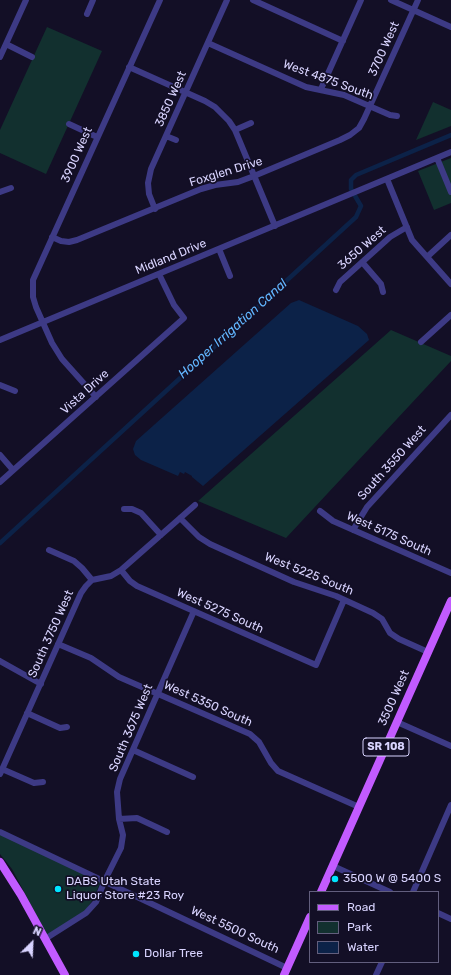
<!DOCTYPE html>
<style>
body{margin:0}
#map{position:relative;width:451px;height:975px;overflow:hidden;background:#130f26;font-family:Rubik,sans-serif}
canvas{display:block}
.legend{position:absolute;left:309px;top:891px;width:130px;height:72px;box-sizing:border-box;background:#130f26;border:1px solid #625e7d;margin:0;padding:5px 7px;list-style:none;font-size:12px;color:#d9d4ff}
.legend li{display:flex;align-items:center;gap:8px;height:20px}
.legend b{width:20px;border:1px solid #625e7d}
.north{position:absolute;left:12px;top:923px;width:40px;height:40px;-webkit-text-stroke:3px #130f26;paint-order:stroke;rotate:24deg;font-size:11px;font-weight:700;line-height:16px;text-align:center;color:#d9d4ff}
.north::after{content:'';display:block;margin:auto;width:14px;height:18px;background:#d9d4ff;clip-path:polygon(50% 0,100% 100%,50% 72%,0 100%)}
</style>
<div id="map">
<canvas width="451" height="975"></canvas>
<ul class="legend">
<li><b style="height:5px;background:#c25bff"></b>Road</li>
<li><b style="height:11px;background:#12302f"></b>Park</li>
<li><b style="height:11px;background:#0c2248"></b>Water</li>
</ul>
<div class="north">N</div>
</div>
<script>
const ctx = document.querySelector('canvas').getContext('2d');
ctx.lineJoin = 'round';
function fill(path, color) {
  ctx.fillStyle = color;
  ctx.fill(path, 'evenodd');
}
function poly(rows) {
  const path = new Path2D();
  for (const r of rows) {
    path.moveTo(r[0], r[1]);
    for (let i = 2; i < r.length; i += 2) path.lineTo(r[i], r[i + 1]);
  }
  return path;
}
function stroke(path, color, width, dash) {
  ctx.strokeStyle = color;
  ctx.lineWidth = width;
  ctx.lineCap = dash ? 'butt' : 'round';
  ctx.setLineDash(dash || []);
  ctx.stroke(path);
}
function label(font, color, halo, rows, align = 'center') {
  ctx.font = font + ' Rubik,sans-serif';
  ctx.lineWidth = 3.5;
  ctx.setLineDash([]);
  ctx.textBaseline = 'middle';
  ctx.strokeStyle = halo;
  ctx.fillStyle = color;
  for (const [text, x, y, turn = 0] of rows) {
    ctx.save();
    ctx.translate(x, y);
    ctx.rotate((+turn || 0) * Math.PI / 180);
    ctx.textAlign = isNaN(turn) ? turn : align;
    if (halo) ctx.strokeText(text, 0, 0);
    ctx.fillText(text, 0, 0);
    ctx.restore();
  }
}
fill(poly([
 [47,27,102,51,46,174,0,153,0,130],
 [433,102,451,110,451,126,416,140],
 [451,158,451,203,434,210,418,171],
 [391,330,451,356,451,361,286,538,198,501],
 [0,834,102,879,92,901,82,915,47,935,12,869,0,854]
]), '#12302f');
fill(poly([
 [299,300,358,326,367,334,369,340,203,486,192,477,192,476,185,472,184,474,180,472,178,476,141,460,135,455,133,449,136,441,291,303]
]), '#0c2248');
stroke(poly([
 [0,543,356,217,361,206,351,189,351,180,356,175,451,135]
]), '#0c2248', 4.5);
stroke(poly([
 [253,0,343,41],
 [391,0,451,27],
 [87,14,93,0],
 [208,43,306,87,344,95,390,115,397,116],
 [6,44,32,57],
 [0,57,26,0],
 [129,67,205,101,215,107,229,121,235,130,275,226],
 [321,89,361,0],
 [69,124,97,137],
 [235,130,251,123],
 [166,136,176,140],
 [437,158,451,192],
 [387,179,412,240,451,284],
 [0,192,11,188],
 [155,209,149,194,148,183,151,169,227,0],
 [52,237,61,241,69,242,77,240,201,189,215,185,238,182,254,176,340,140,350,135,359,128,364,119,418,0],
 [219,249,230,276],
 [427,257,451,235],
 [362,262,381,284,383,292],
 [336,290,340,282,390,237,407,227],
 [0,340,451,152],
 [421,342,451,315],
 [0,385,15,391],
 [96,397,62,359,52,343,36,307,33,297,33,280,160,0],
 [0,455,13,470],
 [0,482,184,318,174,305,159,274],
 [124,509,132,509,141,513,161,535],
 [320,511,333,521,451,573],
 [180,518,199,537,210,544,294,582,336,596,373,613,382,619,390,633,399,639,428,652],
 [353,530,367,507,451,415],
 [49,550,74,561,82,568,92,580],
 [121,570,130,581,137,586,316,665,344,600],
 [58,644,91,658,119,677,250,734,259,742,271,763,278,771,359,807],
 [0,661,41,684],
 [27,713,60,728,67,727],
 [397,722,451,746],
 [133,750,193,777],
 [2,769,34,783,43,782],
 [0,774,81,593,86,586,92,580,111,576,121,570,195,505],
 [119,819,137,818,167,832],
 [0,832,287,968],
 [333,866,390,892],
 [413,892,451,805],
 [438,913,451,919],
 [45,939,86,913,96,902,105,880,121,848,123,835,119,819,117,792,120,779,194,611],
 [376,975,382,962]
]), '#3d3a85', 6);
stroke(poly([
 [0,862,21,895,65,975],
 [321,892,451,601],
 [284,975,310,917]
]), '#c25bff', 8);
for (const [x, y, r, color] of [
 [335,879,4,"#00e5ff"],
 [58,889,4,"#00e5ff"],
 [136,954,4,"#00e5ff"]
]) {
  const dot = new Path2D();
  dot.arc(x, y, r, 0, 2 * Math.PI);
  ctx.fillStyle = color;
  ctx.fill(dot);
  stroke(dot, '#130f26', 1.5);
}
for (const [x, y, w] of [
 [386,747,46]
]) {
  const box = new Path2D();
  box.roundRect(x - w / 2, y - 9, w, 18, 3);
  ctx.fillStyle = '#130f26';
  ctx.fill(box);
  stroke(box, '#d9d4ff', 1);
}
label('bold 11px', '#d9d4ff', null, [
 ["SR 108",386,747]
]);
label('12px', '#d9d4ff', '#130f26', [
 ["3700 West",384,49,-66],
 ["West 4875 South",328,80,20],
 ["3850 West",171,99,-66],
 ["3900 West",77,155,-66],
 ["Foxglen Drive",226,172,-17],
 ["3650 West",362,248,-41],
 ["Midland Drive",171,257,-22],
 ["Vista Drive",85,392,-42],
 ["South 3550 West",392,463,-48],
 ["West 5175 South",389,534,24],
 ["West 5225 South",309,574,22],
 ["West 5275 South",220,611,24],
 ["South 3750 West",51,634,-66],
 ["3500 West",394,698,-66],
 ["West 5350 South",208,704,24],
 ["South 3675 West",131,728,-67],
 ["West 5500 South",235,930,25]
]);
label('12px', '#d9d4ff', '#130f26', [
 ["3500 W @ 5400 S",343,879],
 ["DABS Utah State",66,882],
 ["Liquor Store #23 Roy",66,896],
 ["Dollar Tree",144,954]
], 'left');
label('italic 13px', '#62b6ff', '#130f26', [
 ["Hooper Irrigation Canal",233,329,-42]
]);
</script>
